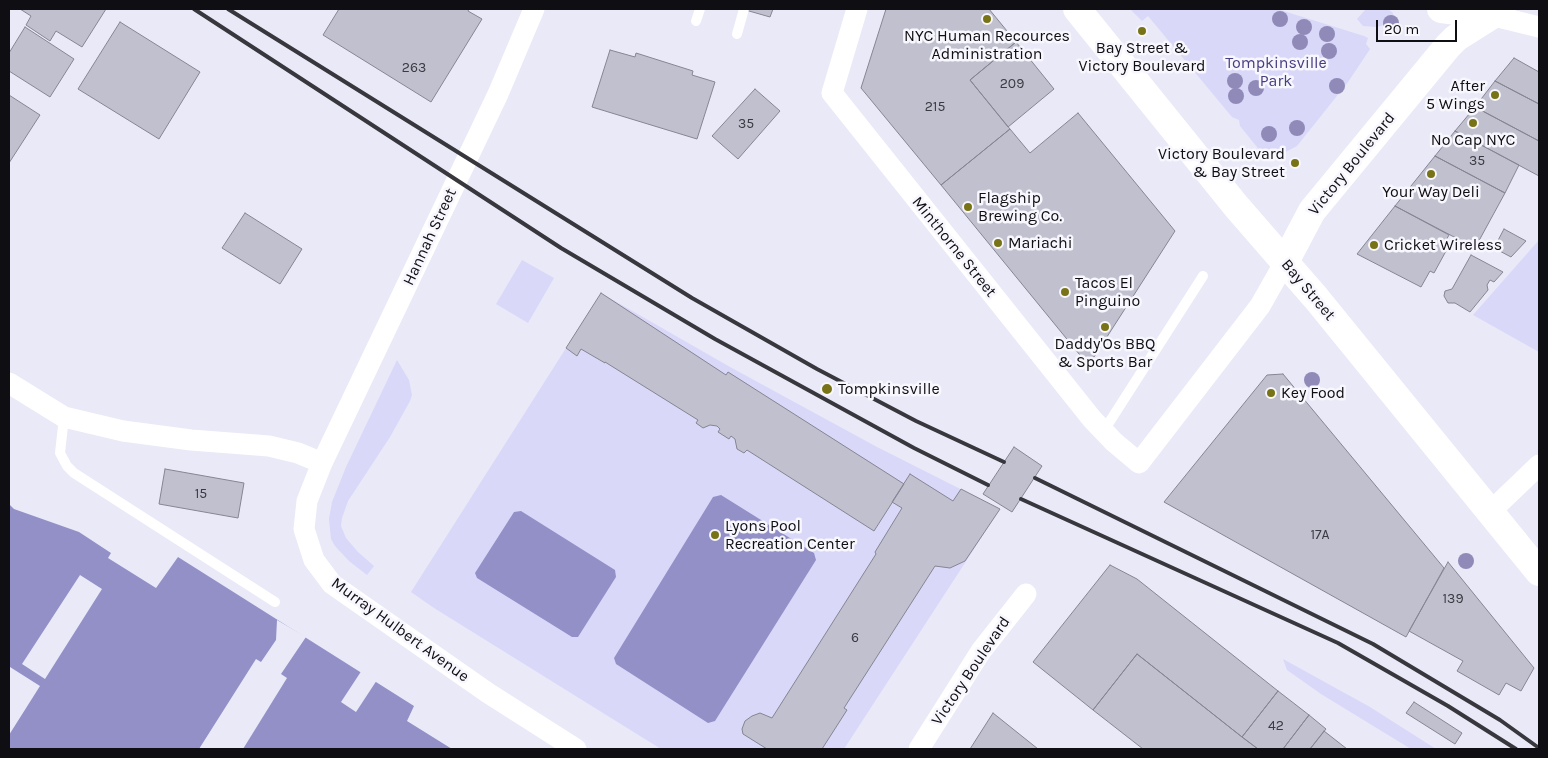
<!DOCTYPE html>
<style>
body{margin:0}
#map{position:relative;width:1548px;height:758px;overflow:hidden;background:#e9e9f8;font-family:Karla,sans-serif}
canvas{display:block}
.frame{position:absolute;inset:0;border:10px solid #0e0e13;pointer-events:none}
.scale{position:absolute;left:1376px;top:20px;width:81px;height:22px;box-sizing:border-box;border:2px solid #0e0e13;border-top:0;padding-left:6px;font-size:15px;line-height:18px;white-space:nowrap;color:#0e0e13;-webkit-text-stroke:4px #f7f7fd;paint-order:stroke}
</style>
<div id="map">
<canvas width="1548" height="758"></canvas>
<div class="frame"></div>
<div class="scale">20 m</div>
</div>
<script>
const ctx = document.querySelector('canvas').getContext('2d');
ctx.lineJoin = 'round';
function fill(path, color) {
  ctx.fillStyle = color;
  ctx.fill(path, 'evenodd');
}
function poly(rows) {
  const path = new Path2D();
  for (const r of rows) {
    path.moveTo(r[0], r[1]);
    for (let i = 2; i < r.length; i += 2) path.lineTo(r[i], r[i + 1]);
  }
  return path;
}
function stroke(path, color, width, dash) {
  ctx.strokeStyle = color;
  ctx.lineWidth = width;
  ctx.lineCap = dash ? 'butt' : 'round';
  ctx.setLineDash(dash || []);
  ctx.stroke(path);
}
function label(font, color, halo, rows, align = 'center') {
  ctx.font = font + ' Karla,sans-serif';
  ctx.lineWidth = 5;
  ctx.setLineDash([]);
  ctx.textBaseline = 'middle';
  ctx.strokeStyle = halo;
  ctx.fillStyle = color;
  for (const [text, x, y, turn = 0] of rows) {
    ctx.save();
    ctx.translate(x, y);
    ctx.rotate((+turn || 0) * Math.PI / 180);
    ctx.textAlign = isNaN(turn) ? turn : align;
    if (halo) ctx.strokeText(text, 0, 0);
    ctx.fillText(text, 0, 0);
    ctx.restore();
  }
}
fill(poly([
 [1130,9,1277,9,1364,36,1368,38,1366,44,1370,49,1348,82,1297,146,1278,156,1270,158,1261,152,1240,126,1239,120,1232,117,1148,16,1142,21],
 [1366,9,1388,9,1393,13,1393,18,1389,23,1384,25,1377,27,1363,26,1357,19],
 [1539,240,1539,352,1473,315],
 [522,260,554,278,528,323,496,304],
 [601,293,730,367,877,447,1000,509,844,749,661,749,434,608,411,592],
 [397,360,409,380,412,395,410,401,390,437,348,501,342,518,341,526,346,538,358,552,374,566,367,575,349,561,335,546,331,539,329,519,332,502,346,467],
 [1283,659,1370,707,1436,749,1411,749,1321,694,1287,670]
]), '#d9d8f9');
fill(poly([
 [721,495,814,553,816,560,715,721,708,723,616,664,614,658,713,497],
 [9,504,14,509,79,532,111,553,108,558,156,588,178,557,414,706,407,721,452,749,9,749],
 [521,511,615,570,616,577,578,637,572,637,477,578,475,573,514,512]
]), '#9390c8');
fill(poly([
 [80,575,102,589,45,679,22,664],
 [277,620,306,637,281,674,287,678,243,749,199,749,256,659,261,662,276,640],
 [10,667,40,686,9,735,9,668],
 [362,670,377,680,356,712,341,702]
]), '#e9e9f8');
const building = poly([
 [20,9,106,9,82,47,56,31,50,41,26,25,31,16,20,9],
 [339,9,469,9,468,11,482,19,431,102,323,35,339,9],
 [742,9,773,9,770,17,742,9],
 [886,9,989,9,1016,42,970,80,1010,129,941,185,861,88,886,9],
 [120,22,200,72,159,139,78,89,120,22],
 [25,27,74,59,50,97,9,71,9,53,25,27],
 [1016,42,1054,89,1008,127,970,80,1016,42],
 [610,50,635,57,636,53,693,71,692,75,715,82,697,139,592,107,610,50],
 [1514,58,1539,72,1539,104,1495,81,1514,58],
 [1495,81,1539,104,1539,141,1475,107,1495,81],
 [755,89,780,111,738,159,712,136,755,89],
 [9,95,40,115,9,163,9,95],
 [1475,107,1539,141,1539,176,1455,131,1475,107],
 [1078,113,1175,231,1094,357,1084,360,941,185,1010,129,1030,153,1078,113],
 [1455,131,1519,165,1505,193,1435,156,1455,131],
 [1435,156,1505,193,1475,248,1395,206,1435,156],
 [1395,206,1449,235,1441,249,1446,251,1434,273,1430,271,1421,287,1357,254,1395,206],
 [245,213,302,249,280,284,222,248,245,213],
 [1504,229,1526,241,1511,257,1494,248,1504,229],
 [1471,255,1503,272,1494,282,1490,280,1487,285,1488,290,1470,312,1455,303,1448,303,1444,296,1445,291,1452,289,1471,255],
 [601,293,726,375,728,372,904,484,874,531,747,450,744,453,737,449,735,439,731,436,729,439,718,432,720,429,717,426,710,425,703,428,696,423,698,420,605,362,605,363,581,349,577,356,566,348,601,293],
 [1283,374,1444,568,1406,637,1164,502,1267,375,1283,374],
 [1014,447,1042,466,1012,512,983,494,1014,447],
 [165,469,244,483,238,518,159,504,165,469],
 [910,474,953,501,961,489,1000,509,965,561,950,568,935,566,844,708,847,710,822,749,767,749,743,734,742,729,745,721,752,716,760,713,772,718,876,554,875,552,902,508,892,502,910,474],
 [1448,562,1534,668,1521,691,1506,683,1499,695,1457,671,1463,661,1409,631,1448,562],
 [1110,565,1137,579,1278,691,1242,737,1137,654,1093,710,1033,662,1110,565],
 [1137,654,1242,737,1258,749,1143,749,1093,710,1137,654],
 [1278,691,1309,715,1283,749,1258,749,1242,737,1278,691],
 [1414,702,1462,733,1455,744,1406,713,1414,702],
 [993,713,1038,749,970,749,993,713],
 [1309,715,1326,729,1310,749,1283,749,1309,715],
 [1324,731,1347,749,1310,749,1324,731]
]);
fill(building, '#c0c0cf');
stroke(building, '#858593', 1);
stroke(poly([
 [696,21,700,9],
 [737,34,744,9],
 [64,417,60,453,67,466,74,473,275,602],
 [1103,432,1203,276]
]), '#fff', 10);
stroke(poly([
 [534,9,498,94,322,463,307,501,304,529,314,560,332,584,488,693,576,749],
 [857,9,832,93,1092,419,1114,442,1139,463,1260,306,1285,262],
 [1490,15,1539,27],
 [9,383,64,417,123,431,191,440,269,446,298,453,322,463],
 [1490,512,1539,465],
 [919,749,981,651,1026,594]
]), '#fff', 21);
stroke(poly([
 [1077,9,1236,206,1316,298,1539,572],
 [1441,9,1490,15],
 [1285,262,1312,211,1448,46,1456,38,1502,9]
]), '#fff', 28);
stroke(poly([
 [194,9,561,248,715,339,914,448,988,485],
 [228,9,692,298,817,369,916,421,1004,462],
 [1035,478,1373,644,1500,720,1539,748],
 [1021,499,1338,643,1448,706,1516,749]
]), '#37373d', 4);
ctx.fillStyle = '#8f8ab7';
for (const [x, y] of [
 [1280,19],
 [1391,23],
 [1304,27],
 [1327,34],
 [1300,42],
 [1329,51],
 [1235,81],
 [1337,86],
 [1256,88],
 [1236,96],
 [1297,128],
 [1269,134],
 [1312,380],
 [1466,561]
]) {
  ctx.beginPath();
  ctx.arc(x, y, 8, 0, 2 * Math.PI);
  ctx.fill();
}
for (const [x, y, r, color] of [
 [987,19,5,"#787317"],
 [1142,31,5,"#787317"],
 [1495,95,5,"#787317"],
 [1473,123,5,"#787317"],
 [1295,163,5,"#787317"],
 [1431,174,5,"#787317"],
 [968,207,5,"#787317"],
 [998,243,5,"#787317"],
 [1374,245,5,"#787317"],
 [1065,292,5,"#787317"],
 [1105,327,5,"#787317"],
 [827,389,6,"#787317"],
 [1271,393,5,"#787317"],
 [715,535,5,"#787317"]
]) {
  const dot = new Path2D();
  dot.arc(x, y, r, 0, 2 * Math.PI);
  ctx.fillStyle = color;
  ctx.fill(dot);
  stroke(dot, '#f7f7fd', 2);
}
label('14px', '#3a3a42', null, [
 ["263",414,68],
 ["209",1012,84],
 ["215",935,107],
 ["35",746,124],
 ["35",1477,161],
 ["15",201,494],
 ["17A",1320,535],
 ["139",1453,599],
 ["6",855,638],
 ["42",1276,726]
]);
label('16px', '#0e0e13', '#f7f7fd', [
 ["NYC Human Recources",987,36,"center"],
 ["Administration",987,54,"center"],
 ["Bay Street &",1142,48,"center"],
 ["Victory Boulevard",1142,66,"center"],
 ["After",1485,86,"right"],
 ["5 Wings",1485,104,"right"],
 ["No Cap NYC",1473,140,"center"],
 ["Victory Boulevard",1285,154,"right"],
 ["& Bay Street",1285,172,"right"],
 ["Your Way Deli",1431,192,"center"],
 ["Flagship",978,198],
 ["Brewing Co.",978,216],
 ["Mariachi",1008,243],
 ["Cricket Wireless",1384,245],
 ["Tacos El",1075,283],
 ["Pinguino",1075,301],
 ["Daddy'Os BBQ",1105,344,"center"],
 ["& Sports Bar",1105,362,"center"],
 ["Tompkinsville",838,389],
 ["Key Food",1281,393],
 ["Lyons Pool",725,526],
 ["Recreation Center",725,544]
], 'left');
label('16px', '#463d82', '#f7f7fd', [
 ["Tompkinsville",1276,63],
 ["Park",1276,81]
]);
label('16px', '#0e0e13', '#f7f7fd', [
 ["Victory Boulevard",1352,164,-51],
 ["Hannah Street",430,237,-65],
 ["Minthorne Street",954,247,51],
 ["Bay Street",1308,290,50],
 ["Murray Hulbert Avenue",400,630,36],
 ["Victory Boulevard",971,671,-56]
]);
</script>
